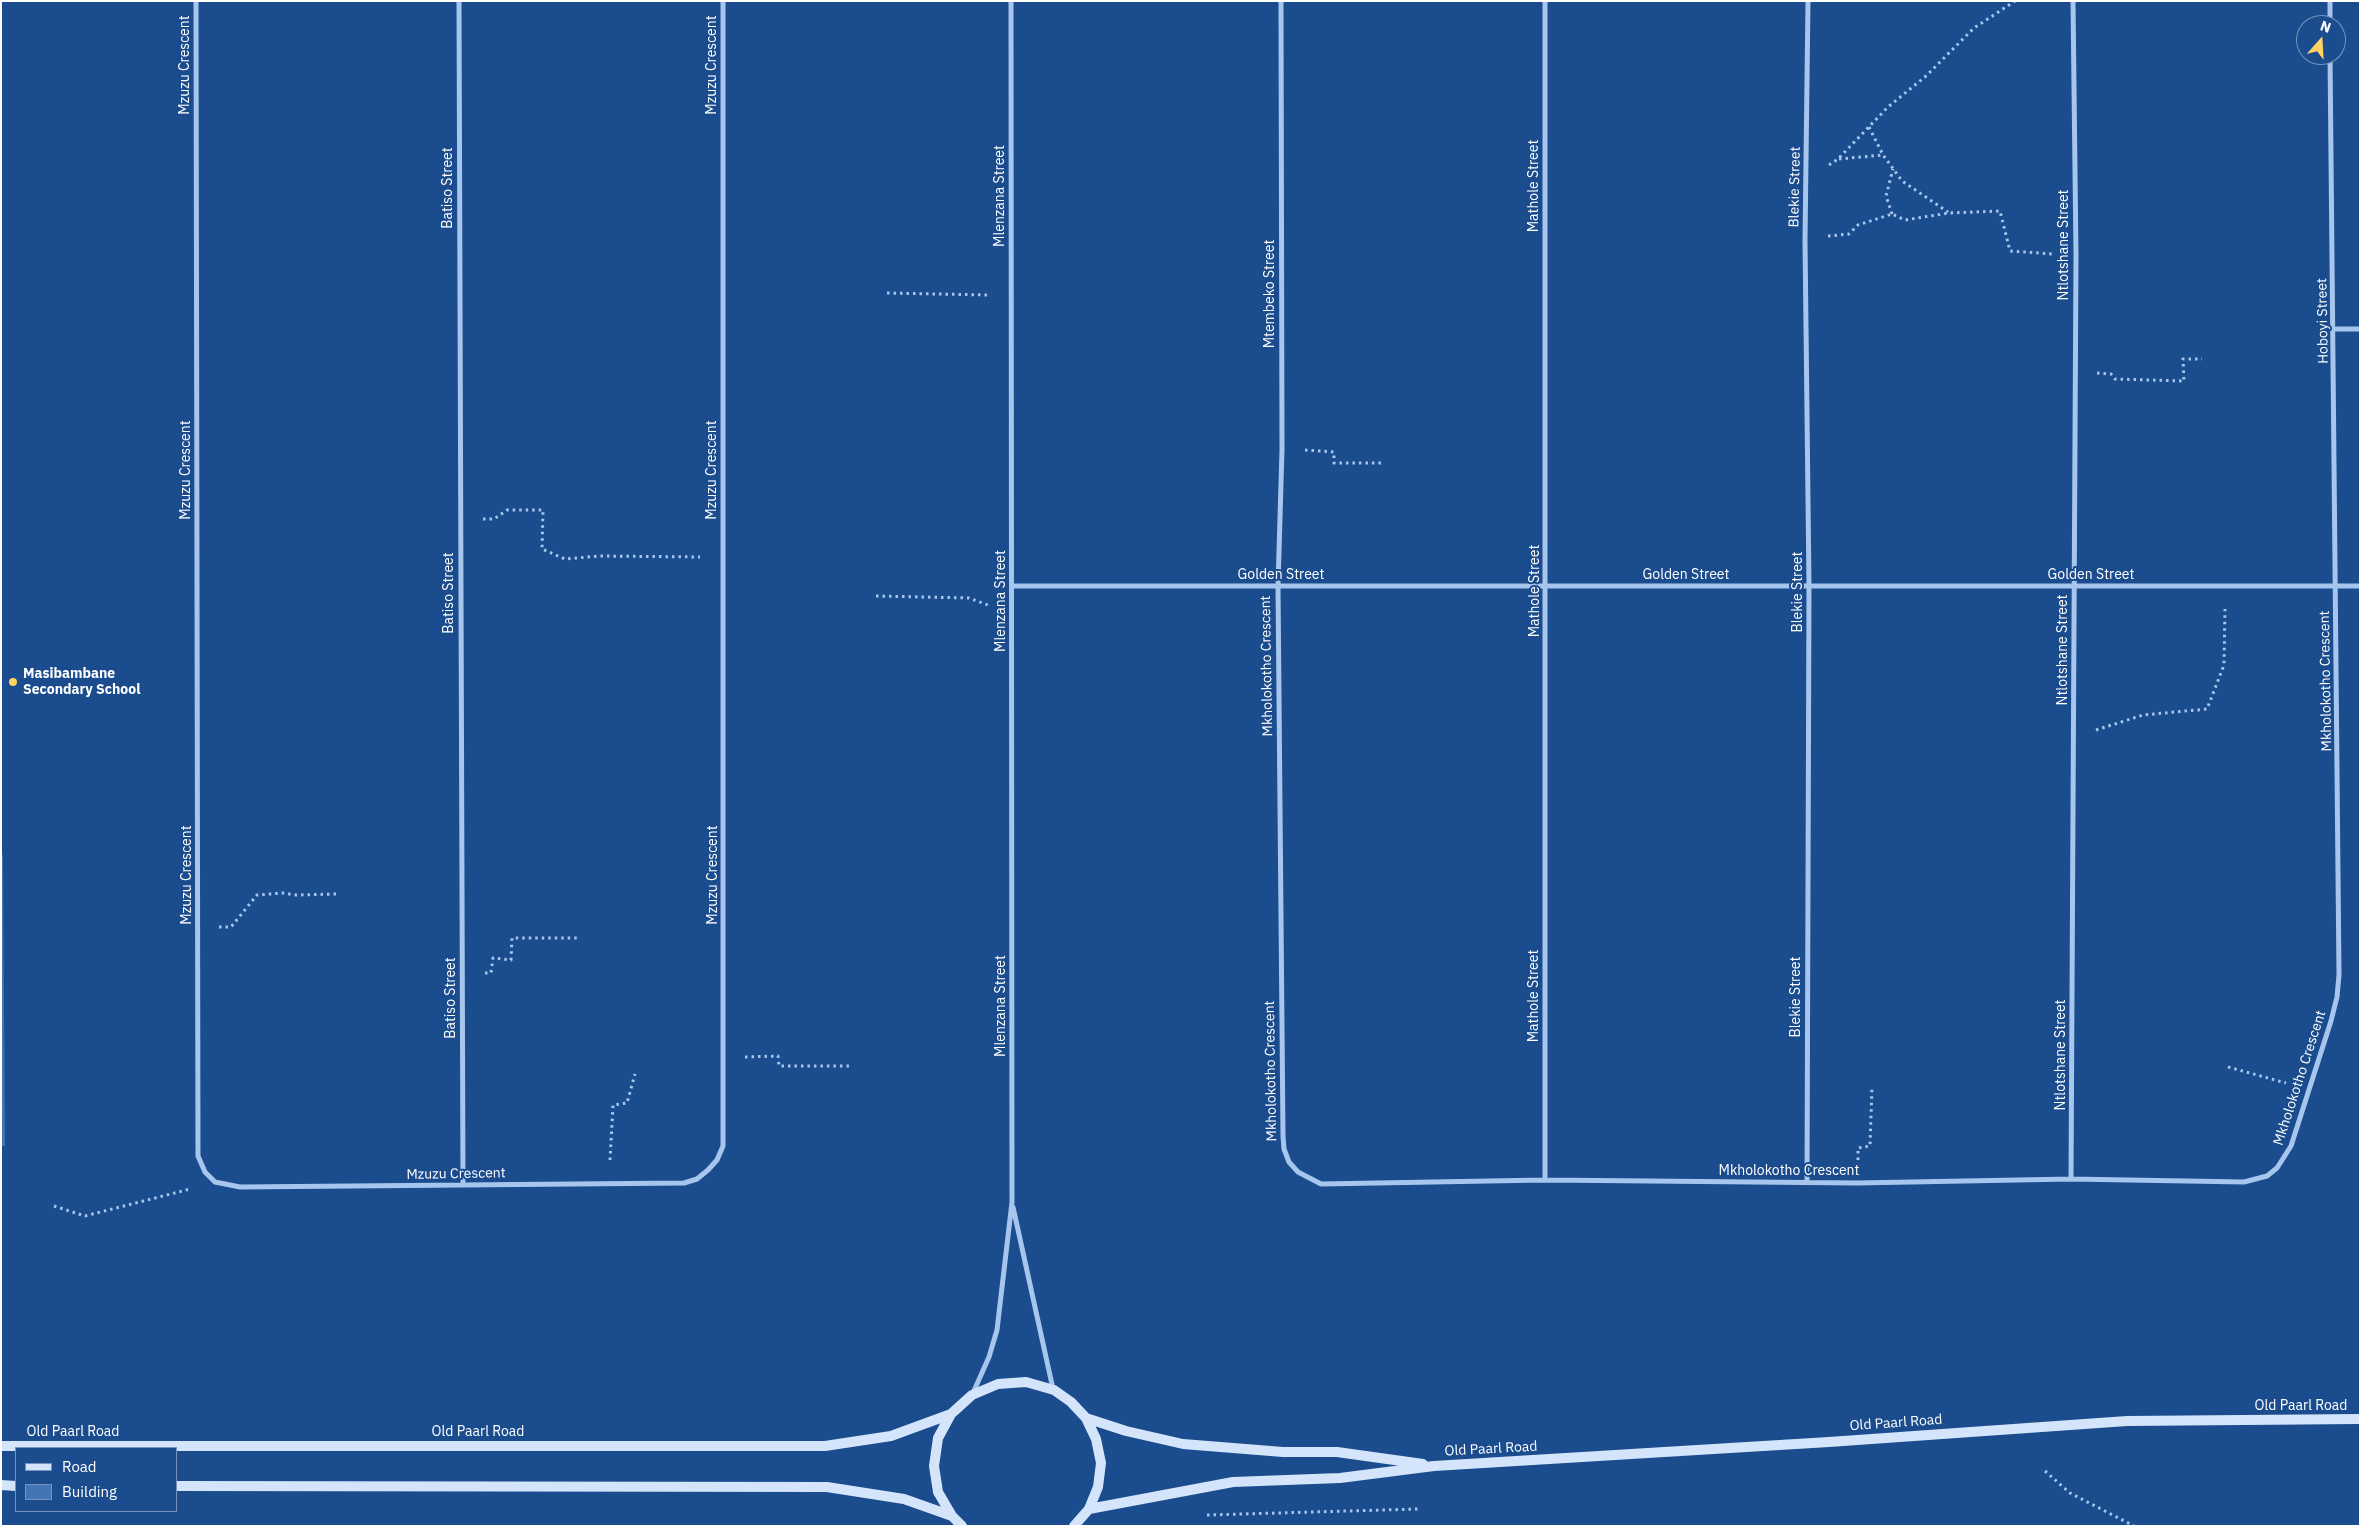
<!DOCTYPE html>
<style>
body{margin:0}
#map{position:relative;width:2361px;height:1527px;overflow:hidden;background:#1a4c8e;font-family:"IBM Plex Sans",sans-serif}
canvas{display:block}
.frame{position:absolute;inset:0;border:2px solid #fff;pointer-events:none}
.legend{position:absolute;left:15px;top:1447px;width:162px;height:65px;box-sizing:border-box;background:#1a4c8e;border:1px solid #7694bb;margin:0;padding:6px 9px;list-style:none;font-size:15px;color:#fff}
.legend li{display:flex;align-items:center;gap:10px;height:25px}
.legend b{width:25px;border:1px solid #7694bb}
.north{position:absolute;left:2296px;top:15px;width:50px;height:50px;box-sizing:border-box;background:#1a4c8e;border:1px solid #7694bb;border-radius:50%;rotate:19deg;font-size:14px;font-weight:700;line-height:20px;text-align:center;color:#fff}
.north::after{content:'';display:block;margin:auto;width:18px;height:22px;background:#ffd364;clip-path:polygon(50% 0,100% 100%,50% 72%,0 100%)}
</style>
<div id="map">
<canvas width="2361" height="1527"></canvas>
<div class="frame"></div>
<ul class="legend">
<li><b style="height:6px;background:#d4e4fa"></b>Road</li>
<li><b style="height:14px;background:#4375b6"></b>Building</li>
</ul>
<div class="north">N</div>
</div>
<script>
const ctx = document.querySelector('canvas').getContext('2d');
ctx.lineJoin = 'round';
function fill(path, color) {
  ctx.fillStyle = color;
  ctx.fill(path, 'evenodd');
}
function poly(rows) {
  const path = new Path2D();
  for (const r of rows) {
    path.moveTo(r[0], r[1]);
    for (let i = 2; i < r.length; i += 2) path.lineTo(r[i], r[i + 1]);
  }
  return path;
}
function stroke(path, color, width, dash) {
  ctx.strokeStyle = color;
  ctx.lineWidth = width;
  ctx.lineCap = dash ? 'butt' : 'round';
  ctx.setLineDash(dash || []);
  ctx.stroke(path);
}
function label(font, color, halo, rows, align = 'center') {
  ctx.font = font + ' "IBM Plex Sans",sans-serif';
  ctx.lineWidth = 4;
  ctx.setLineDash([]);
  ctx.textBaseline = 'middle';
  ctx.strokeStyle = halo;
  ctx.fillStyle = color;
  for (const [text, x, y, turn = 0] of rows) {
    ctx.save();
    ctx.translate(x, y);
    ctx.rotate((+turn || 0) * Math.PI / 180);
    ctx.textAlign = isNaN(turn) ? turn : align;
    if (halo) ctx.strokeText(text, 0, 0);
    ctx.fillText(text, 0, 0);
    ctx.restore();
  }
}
fill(poly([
 [1,855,3,855,5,1146,1,1146]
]), '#4375b6');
stroke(poly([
 [1869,127,1883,155,1902,181,1948,212],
 [1839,159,1883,155],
 [1829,165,1838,159,1888,107,1926,76,1974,28,2015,1],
 [1892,214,1886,196,1893,169],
 [1828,236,1849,234,1858,225,1892,214,1905,220,1949,213,2000,211,2010,251,2053,254],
 [887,293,989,295],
 [2097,373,2111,374,2115,379,2184,381,2183,359,2202,359],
 [1305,450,1334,452,1334,463,1384,463],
 [483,519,494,519,507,510,543,510,542,549,565,559,600,556,700,557],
 [876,596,969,598,988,605],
 [2096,730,2143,715,2207,709,2224,665,2225,609],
 [219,927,231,927,257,895,283,893,296,895,337,894],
 [485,973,491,973,493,958,511,960,512,938,578,938],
 [745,1057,778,1056,779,1066,850,1066],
 [2228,1067,2286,1083],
 [610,1160,613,1105,627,1103,635,1074],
 [1858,1160,1858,1148,1870,1146,1872,1087],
 [54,1206,85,1216,190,1189],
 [2045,1471,2070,1493,2134,1526],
 [1207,1515,1418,1509]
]), '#a7c6ee', 3, [2.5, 4]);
stroke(poly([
 [196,1,198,1156,205,1172,215,1182,240,1187,684,1183,697,1179,708,1170,717,1160,723,1146,723,1],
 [459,1,463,1185],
 [1281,1,1282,449,1278,586,1283,1136,1284,1149,1289,1162,1298,1172,1321,1184,1545,1180,1857,1183,2071,1179,2244,1182,2267,1176,2277,1168,2291,1146,2331,1021,2337,997,2339,975,2330,55],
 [2330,1,2330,25],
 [2334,329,2360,329],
 [1012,586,2360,586],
 [2071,1179,2076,255,2073,1],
 [1545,1180,1545,1],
 [1807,1183,1809,586,1805,240,1808,1],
 [1013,1207,1053,1389],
 [973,1393,989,1357,997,1330,1012,1202,1011,1]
]), '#a7c6ee', 5);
stroke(poly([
 [1086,1418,1126,1431,1183,1444,1283,1452,1337,1452,1423,1464],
 [1,1446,825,1446,891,1436,951,1414],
 [1,1485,16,1486],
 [176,1486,827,1487,904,1499,952,1516],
 [1089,1509,1233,1482,1340,1478,1434,1466,1829,1442,2127,1421,2360,1419],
 [962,1526,952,1516,938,1492,934,1466,938,1438,951,1414,972,1395,998,1384,1026,1382,1054,1390,1071,1402,1086,1418,1096,1439,1101,1463,1098,1487,1089,1509,1074,1526]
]), '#d4e4fa', 10);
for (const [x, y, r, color] of [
 [13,682,5,"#ffd364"]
]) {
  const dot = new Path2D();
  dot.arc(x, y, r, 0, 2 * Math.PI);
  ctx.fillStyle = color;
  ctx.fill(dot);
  stroke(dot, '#1a4c8e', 2);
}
label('14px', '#fff', '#1a4c8e', [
 ["Mzuzu Crescent",185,65,-90],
 ["Mzuzu Crescent",712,65,-90],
 ["Mathole Street",1534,186,-90],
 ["Blekie Street",1795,187,-89],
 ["Batiso Street",448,188,-90],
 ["Mlenzana Street",1000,196,-90],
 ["Ntlotshane Street",2064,245,-90],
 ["Mtembeko Street",1270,294,-90],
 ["Hoboyi Street",2323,321,-91],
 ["Mzuzu Crescent",186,470,-90],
 ["Mzuzu Crescent",712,470,-90],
 ["Golden Street",1281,575],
 ["Golden Street",1686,575],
 ["Golden Street",2091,575],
 ["Mathole Street",1535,591,-90],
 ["Blekie Street",1798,592,-90],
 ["Batiso Street",449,593,-90],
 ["Mlenzana Street",1001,601,-90],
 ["Ntlotshane Street",2063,650,-90],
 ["Mkholokotho Crescent",1267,666,-91],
 ["Mkholokotho Crescent",2326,681,-91],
 ["Mzuzu Crescent",187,875,-90],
 ["Mzuzu Crescent",713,875,-90],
 ["Mathole Street",1534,996,-90],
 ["Blekie Street",1796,997,-90],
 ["Batiso Street",451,998,-90],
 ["Mlenzana Street",1001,1006,-90],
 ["Ntlotshane Street",2061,1055,-90],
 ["Mkholokotho Crescent",1271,1071,-91],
 ["Mkholokotho Crescent",2300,1078,-72],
 ["Mkholokotho Crescent",1789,1171],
 ["Mzuzu Crescent",456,1174,-1],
 ["Old Paarl Road",2301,1406],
 ["Old Paarl Road",1896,1423,-4],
 ["Old Paarl Road",73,1432],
 ["Old Paarl Road",478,1432],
 ["Old Paarl Road",1491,1449,-3]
]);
label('bold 14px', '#fff', '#1a4c8e', [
 ["Masibambane",23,674],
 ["Secondary School",23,690]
], 'left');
</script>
